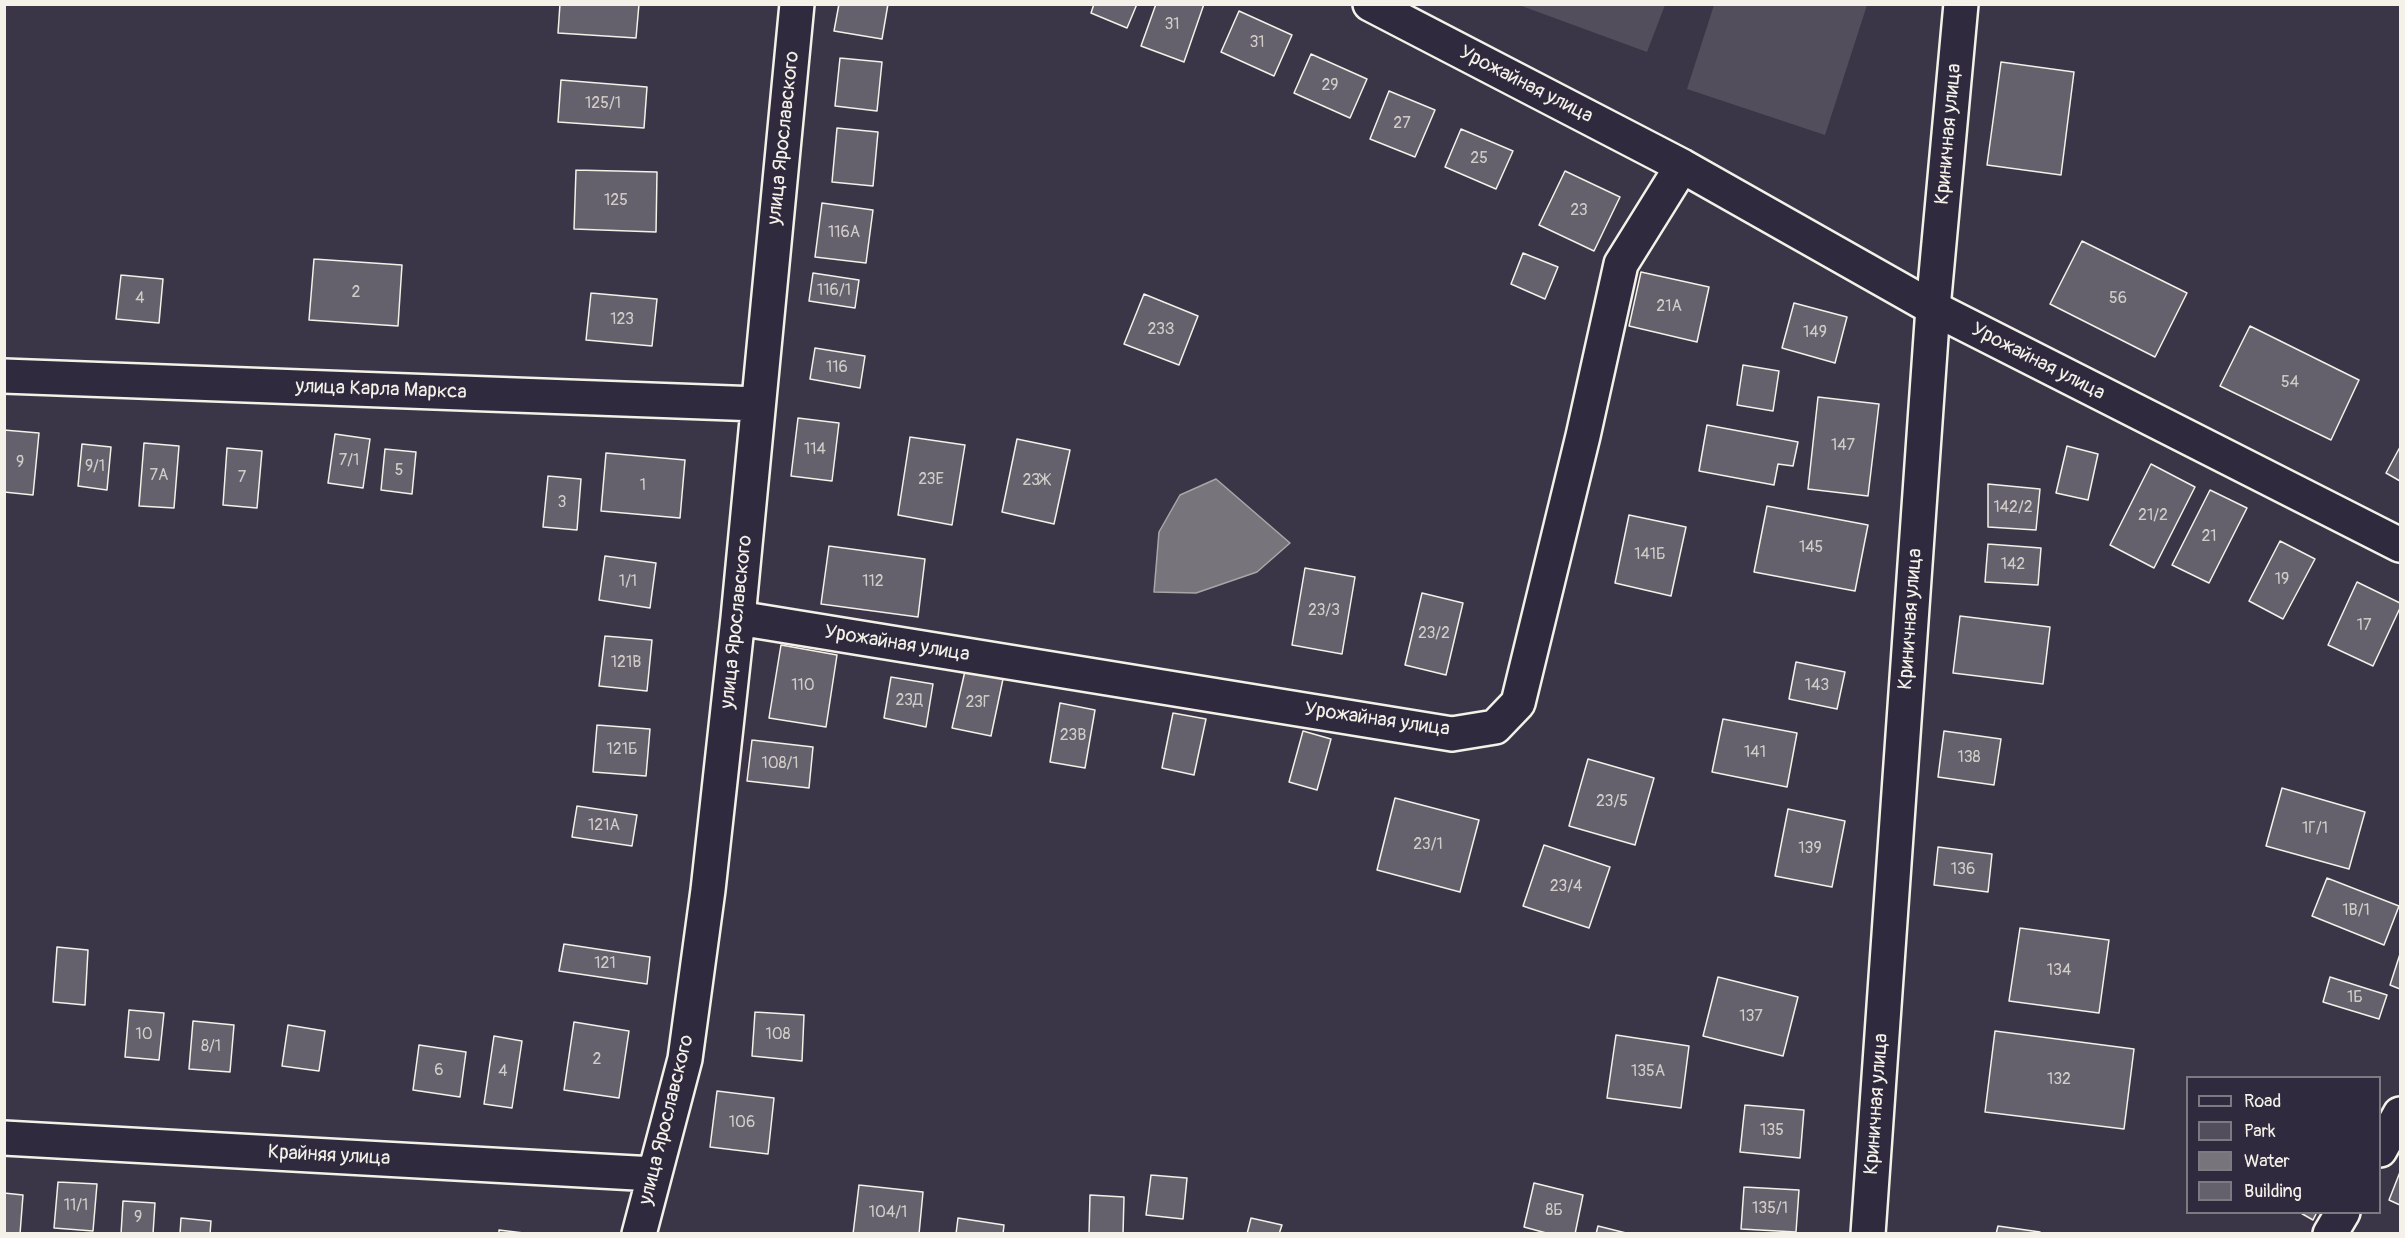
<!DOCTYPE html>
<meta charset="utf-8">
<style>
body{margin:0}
#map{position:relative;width:2405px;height:1238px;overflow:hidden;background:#3b3647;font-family:Pangolin,sans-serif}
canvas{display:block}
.frame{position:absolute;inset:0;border:6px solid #f4f1e8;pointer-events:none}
.legend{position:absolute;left:2186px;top:1076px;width:195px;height:138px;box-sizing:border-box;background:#2f2a3d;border:2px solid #7e7a81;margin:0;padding:8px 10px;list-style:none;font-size:18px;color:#f4f1e8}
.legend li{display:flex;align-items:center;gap:12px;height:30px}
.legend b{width:30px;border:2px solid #7e7a81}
</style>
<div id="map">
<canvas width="2405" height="1238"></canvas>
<div class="frame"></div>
<ul class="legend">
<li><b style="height:8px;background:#2f2a3d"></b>Road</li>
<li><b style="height:16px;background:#534e5c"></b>Park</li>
<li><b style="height:16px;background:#78747b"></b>Water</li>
<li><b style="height:16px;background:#65616c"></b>Building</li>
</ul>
</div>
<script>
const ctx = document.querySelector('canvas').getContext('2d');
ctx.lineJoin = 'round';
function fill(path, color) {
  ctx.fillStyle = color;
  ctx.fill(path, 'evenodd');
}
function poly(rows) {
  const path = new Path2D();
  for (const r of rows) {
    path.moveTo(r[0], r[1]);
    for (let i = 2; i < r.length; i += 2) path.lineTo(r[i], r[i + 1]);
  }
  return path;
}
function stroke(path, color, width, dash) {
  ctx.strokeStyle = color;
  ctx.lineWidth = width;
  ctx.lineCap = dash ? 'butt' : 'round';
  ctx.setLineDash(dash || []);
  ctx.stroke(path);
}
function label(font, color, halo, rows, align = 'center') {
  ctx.font = font + ' Pangolin,sans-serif';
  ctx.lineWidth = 5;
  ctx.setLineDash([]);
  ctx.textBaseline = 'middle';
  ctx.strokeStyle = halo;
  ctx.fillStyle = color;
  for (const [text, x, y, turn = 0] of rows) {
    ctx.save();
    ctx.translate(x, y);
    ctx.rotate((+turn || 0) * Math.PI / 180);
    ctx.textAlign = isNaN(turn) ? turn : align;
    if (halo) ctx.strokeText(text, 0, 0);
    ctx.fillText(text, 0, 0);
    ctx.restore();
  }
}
fill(poly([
 [1519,5,1665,5,1647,52],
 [1714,5,1867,5,1825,135,1687,89]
]), '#534e5c');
const water = poly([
 [1216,479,1290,543,1257,572,1196,593,1154,592,1159,532,1180,495,1216,479]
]);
fill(water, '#78747b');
stroke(water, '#aaa6a7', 1.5);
const building = poly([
 [560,4,639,4,636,38,558,33,560,4],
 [839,4,888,4,882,39,834,31,839,4],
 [1094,4,1137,4,1127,28,1091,13,1094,4],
 [1156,4,1204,4,1184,62,1141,46,1156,4],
 [1239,11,1292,35,1274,76,1221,52,1239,11],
 [1311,54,1367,79,1350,118,1294,93,1311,54],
 [840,58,882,62,877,111,835,106,840,58],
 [2001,62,2074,72,2061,175,1987,165,2001,62],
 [561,80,647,87,644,128,558,122,561,80],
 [1389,91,1435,110,1415,157,1370,139,1389,91],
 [837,128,878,132,873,186,832,182,837,128],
 [1461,129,1513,151,1496,189,1445,167,1461,129],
 [576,170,657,172,656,232,574,229,576,170],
 [1565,171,1620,197,1594,251,1539,225,1565,171],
 [822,203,873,210,866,263,815,257,822,203],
 [2082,241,2187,293,2155,357,2050,304,2082,241],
 [1523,253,1558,267,1545,299,1511,284,1523,253],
 [314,259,402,265,398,326,309,320,314,259],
 [1641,272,1709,287,1697,342,1629,326,1641,272],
 [813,273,859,280,855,308,809,301,813,273],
 [121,275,163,279,159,323,116,319,121,275],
 [591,293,657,299,652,346,586,340,591,293],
 [1144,294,1198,316,1179,365,1124,344,1144,294],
 [1794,303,1847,317,1835,363,1782,348,1794,303],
 [2250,326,2359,380,2331,440,2220,386,2250,326],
 [815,348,865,356,860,388,810,379,815,348],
 [1743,365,1779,371,1773,411,1737,405,1743,365],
 [1818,397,1879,404,1868,496,1808,489,1818,397],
 [798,418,839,423,832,481,791,476,798,418],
 [1707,425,1798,442,1793,466,1778,464,1774,485,1699,471,1707,425],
 [4,430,39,433,33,495,4,492,4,430],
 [335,434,370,439,363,488,328,483,335,434],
 [910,437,965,445,952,525,898,515,910,437],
 [1017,439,1070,450,1054,524,1002,512,1017,439],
 [144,443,179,446,174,508,139,506,144,443],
 [82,444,111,447,107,490,78,486,82,444],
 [2067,446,2098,454,2088,500,2056,493,2067,446],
 [2400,447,2400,481,2386,473,2400,447],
 [227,448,262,451,257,508,223,505,227,448],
 [385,449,416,452,412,494,381,490,385,449],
 [606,453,685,460,680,518,601,511,606,453],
 [2151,464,2195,487,2154,568,2110,545,2151,464],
 [548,476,581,479,577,530,543,527,548,476],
 [1988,484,2040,489,2036,530,1988,527,1988,484],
 [2210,490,2247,508,2209,583,2172,565,2210,490],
 [1767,506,1868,525,1855,591,1754,572,1767,506],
 [1629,515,1686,527,1671,596,1615,583,1629,515],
 [2280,541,2315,559,2283,619,2249,601,2280,541],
 [1988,544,2041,548,2038,585,1985,582,1988,544],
 [829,546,925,559,918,617,821,604,829,546],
 [605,556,656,563,650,608,599,600,605,556],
 [1305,568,1355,577,1342,654,1292,645,1305,568],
 [2357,582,2400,603,2400,608,2373,666,2328,645,2357,582],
 [1422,593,1463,603,1446,675,1405,665,1422,593],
 [1960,616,2050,627,2043,684,1953,673,1960,616],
 [605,636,652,640,647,691,599,686,605,636],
 [781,645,837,655,826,727,769,718,781,645],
 [1796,662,1845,672,1837,709,1789,699,1796,662],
 [965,671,1003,679,991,736,952,728,965,671],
 [891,677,933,684,926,727,884,718,891,677],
 [1060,703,1095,710,1085,768,1050,762,1060,703],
 [1173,713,1206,719,1194,775,1162,768,1173,713],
 [1723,719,1797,733,1787,787,1712,772,1723,719],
 [597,725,650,729,646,776,593,772,597,725],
 [1303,731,1331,739,1317,790,1289,782,1303,731],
 [1944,731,2001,739,1994,785,1938,777,1944,731],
 [752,740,813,747,809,788,747,781,752,740],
 [1588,759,1654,778,1635,845,1569,826,1588,759],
 [2282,788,2365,812,2349,869,2266,846,2282,788],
 [1395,798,1479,820,1460,892,1377,870,1395,798],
 [577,806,637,815,632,846,572,837,577,806],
 [1788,809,1845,821,1832,887,1775,876,1788,809],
 [1544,845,1610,867,1589,928,1523,906,1544,845],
 [1938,847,1992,854,1988,892,1934,885,1938,847],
 [2327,878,2399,906,2384,945,2312,916,2327,878],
 [2020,928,2109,940,2099,1013,2009,1001,2020,928],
 [564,944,650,957,647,984,559,971,564,944],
 [57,947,88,950,85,1005,53,1002,57,947],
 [2400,954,2400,989,2390,985,2400,954],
 [1718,977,1798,997,1783,1056,1703,1036,1718,977],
 [2330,977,2387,995,2379,1019,2323,1002,2330,977],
 [129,1010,164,1013,159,1060,125,1057,129,1010],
 [755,1012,804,1015,802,1061,752,1056,755,1012],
 [193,1021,234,1025,230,1072,189,1069,193,1021],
 [574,1022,629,1031,619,1098,564,1090,574,1022],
 [288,1025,325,1031,319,1071,282,1066,288,1025],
 [1995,1031,2134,1049,2124,1129,1985,1112,1995,1031],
 [1616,1035,1689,1046,1681,1108,1607,1098,1616,1035],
 [494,1036,522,1041,512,1108,484,1104,494,1036],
 [419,1045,466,1052,460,1097,413,1090,419,1045],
 [717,1091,774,1098,768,1154,710,1147,717,1091],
 [1745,1105,1804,1110,1800,1158,1740,1152,1745,1105],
 [2400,1172,2400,1205,2389,1200,2400,1172],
 [1151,1175,1187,1178,1183,1219,1146,1215,1151,1175],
 [58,1182,97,1184,93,1231,54,1228,58,1182],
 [1534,1183,1583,1195,1575,1234,1550,1234,1524,1227,1534,1183],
 [859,1185,923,1192,919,1234,853,1234,859,1185],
 [1744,1187,1799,1190,1796,1232,1741,1229,1744,1187],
 [4,1193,23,1195,20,1234,4,1234,4,1193],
 [1090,1195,1124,1197,1123,1234,1089,1234,1090,1195],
 [123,1201,155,1203,153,1234,121,1234,123,1201],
 [2299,1212,2317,1212,2313,1220,2299,1212],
 [181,1218,211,1221,210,1234,180,1234,181,1218],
 [958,1218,1004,1225,1003,1234,956,1234,958,1218],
 [1251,1218,1282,1225,1279,1234,1247,1234,1251,1218],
 [1598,1226,1630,1234,1596,1234,1598,1226],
 [1998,1226,2040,1232,2040,1234,1996,1234,1998,1226],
 [499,1230,532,1234,499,1234,499,1230]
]);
fill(building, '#65616c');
stroke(building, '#f4f1e8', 1.5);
const minor = poly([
 [1370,4,1682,166,1933,308,2400,545],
 [4,376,758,404],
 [738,618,1452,734,1495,727,1518,703,1583,436,1621,264,1682,166],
 [4,1138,654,1174],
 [2380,1150,2400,1114],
 [639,1234,685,1059,708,890,738,618,797,4],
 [2330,1234,2343,1212]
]);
const tertiary = poly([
 [1868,1234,1933,308,1961,4]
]);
stroke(minor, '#f4f1e8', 38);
stroke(tertiary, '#f4f1e8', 38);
stroke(minor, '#2f2a3d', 33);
stroke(tertiary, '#2f2a3d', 33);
label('16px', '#d0cdc9', null, [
 ["31",1172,25],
 ["31",1257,43],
 ["29",1330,86],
 ["125/1",603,104],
 ["27",1402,124],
 ["25",1479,159],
 ["125",616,201],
 ["23",1579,211],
 ["116А",844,233],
 ["116/1",834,291],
 ["2",356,293],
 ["4",140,299],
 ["56",2118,299],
 ["21А",1669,307],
 ["123",622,320],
 ["23З",1161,330],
 ["149",1815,333],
 ["116",837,368],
 ["54",2290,383],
 ["147",1843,446],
 ["114",815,450],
 ["7/1",349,461],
 ["9",20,463],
 ["9/1",95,467],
 ["5",399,471],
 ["7А",159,476],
 ["7",242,478],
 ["23Е",931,480],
 ["23Ж",1036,481],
 ["1",643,486],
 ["3",562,503],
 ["142/2",2013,508],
 ["21/2",2153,516],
 ["21",2209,537],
 ["145",1811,548],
 ["141Б",1650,555],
 ["142",2013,565],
 ["19",2282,580],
 ["1/1",628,582],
 ["112",873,582],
 ["23/3",1324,611],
 ["17",2364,626],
 ["23/2",1434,634],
 ["121В",626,663],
 ["110",803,686],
 ["143",1817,686],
 ["23Д",909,701],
 ["23Г",978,703],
 ["23В",1073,736],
 ["121Б",622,750],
 ["141",1755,753],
 ["138",1969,758],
 ["108/1",780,764],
 ["23/5",1612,802],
 ["121А",604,826],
 ["1Г/1",2315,829],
 ["23/1",1428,845],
 ["139",1810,849],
 ["136",1963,870],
 ["23/4",1566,887],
 ["1В/1",2356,911],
 ["121",605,964],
 ["134",2059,971],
 ["1Б",2355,998],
 ["137",1751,1017],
 ["10",144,1035],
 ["108",778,1035],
 ["8/1",211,1047],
 ["2",597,1060],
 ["6",439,1071],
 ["4",503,1072],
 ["135А",1648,1072],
 ["132",2059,1080],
 ["106",742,1123],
 ["135",1772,1131],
 ["11/1",76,1206],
 ["135/1",1770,1209],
 ["8Б",1554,1211],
 ["104/1",888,1213],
 ["9",138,1218]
]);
label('20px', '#f4f1e8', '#2f2a3d', [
 ["Урожайная улица",1526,85,27],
 ["Криничная улица",1949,134,-85],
 ["улица Ярославского",784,138,-84],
 ["Урожайная улица",2038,362,27],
 ["улица Карла Маркса",381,390,2],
 ["Криничная улица",1911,619,-86],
 ["улица Ярославского",737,622,-84],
 ["Урожайная улица",897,644,9],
 ["Урожайная улица",1377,720,8],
 ["Криничная улица",1877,1104,-86],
 ["улица Ярославского",667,1120,-76],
 ["Крайняя улица",329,1156,3]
]);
</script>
